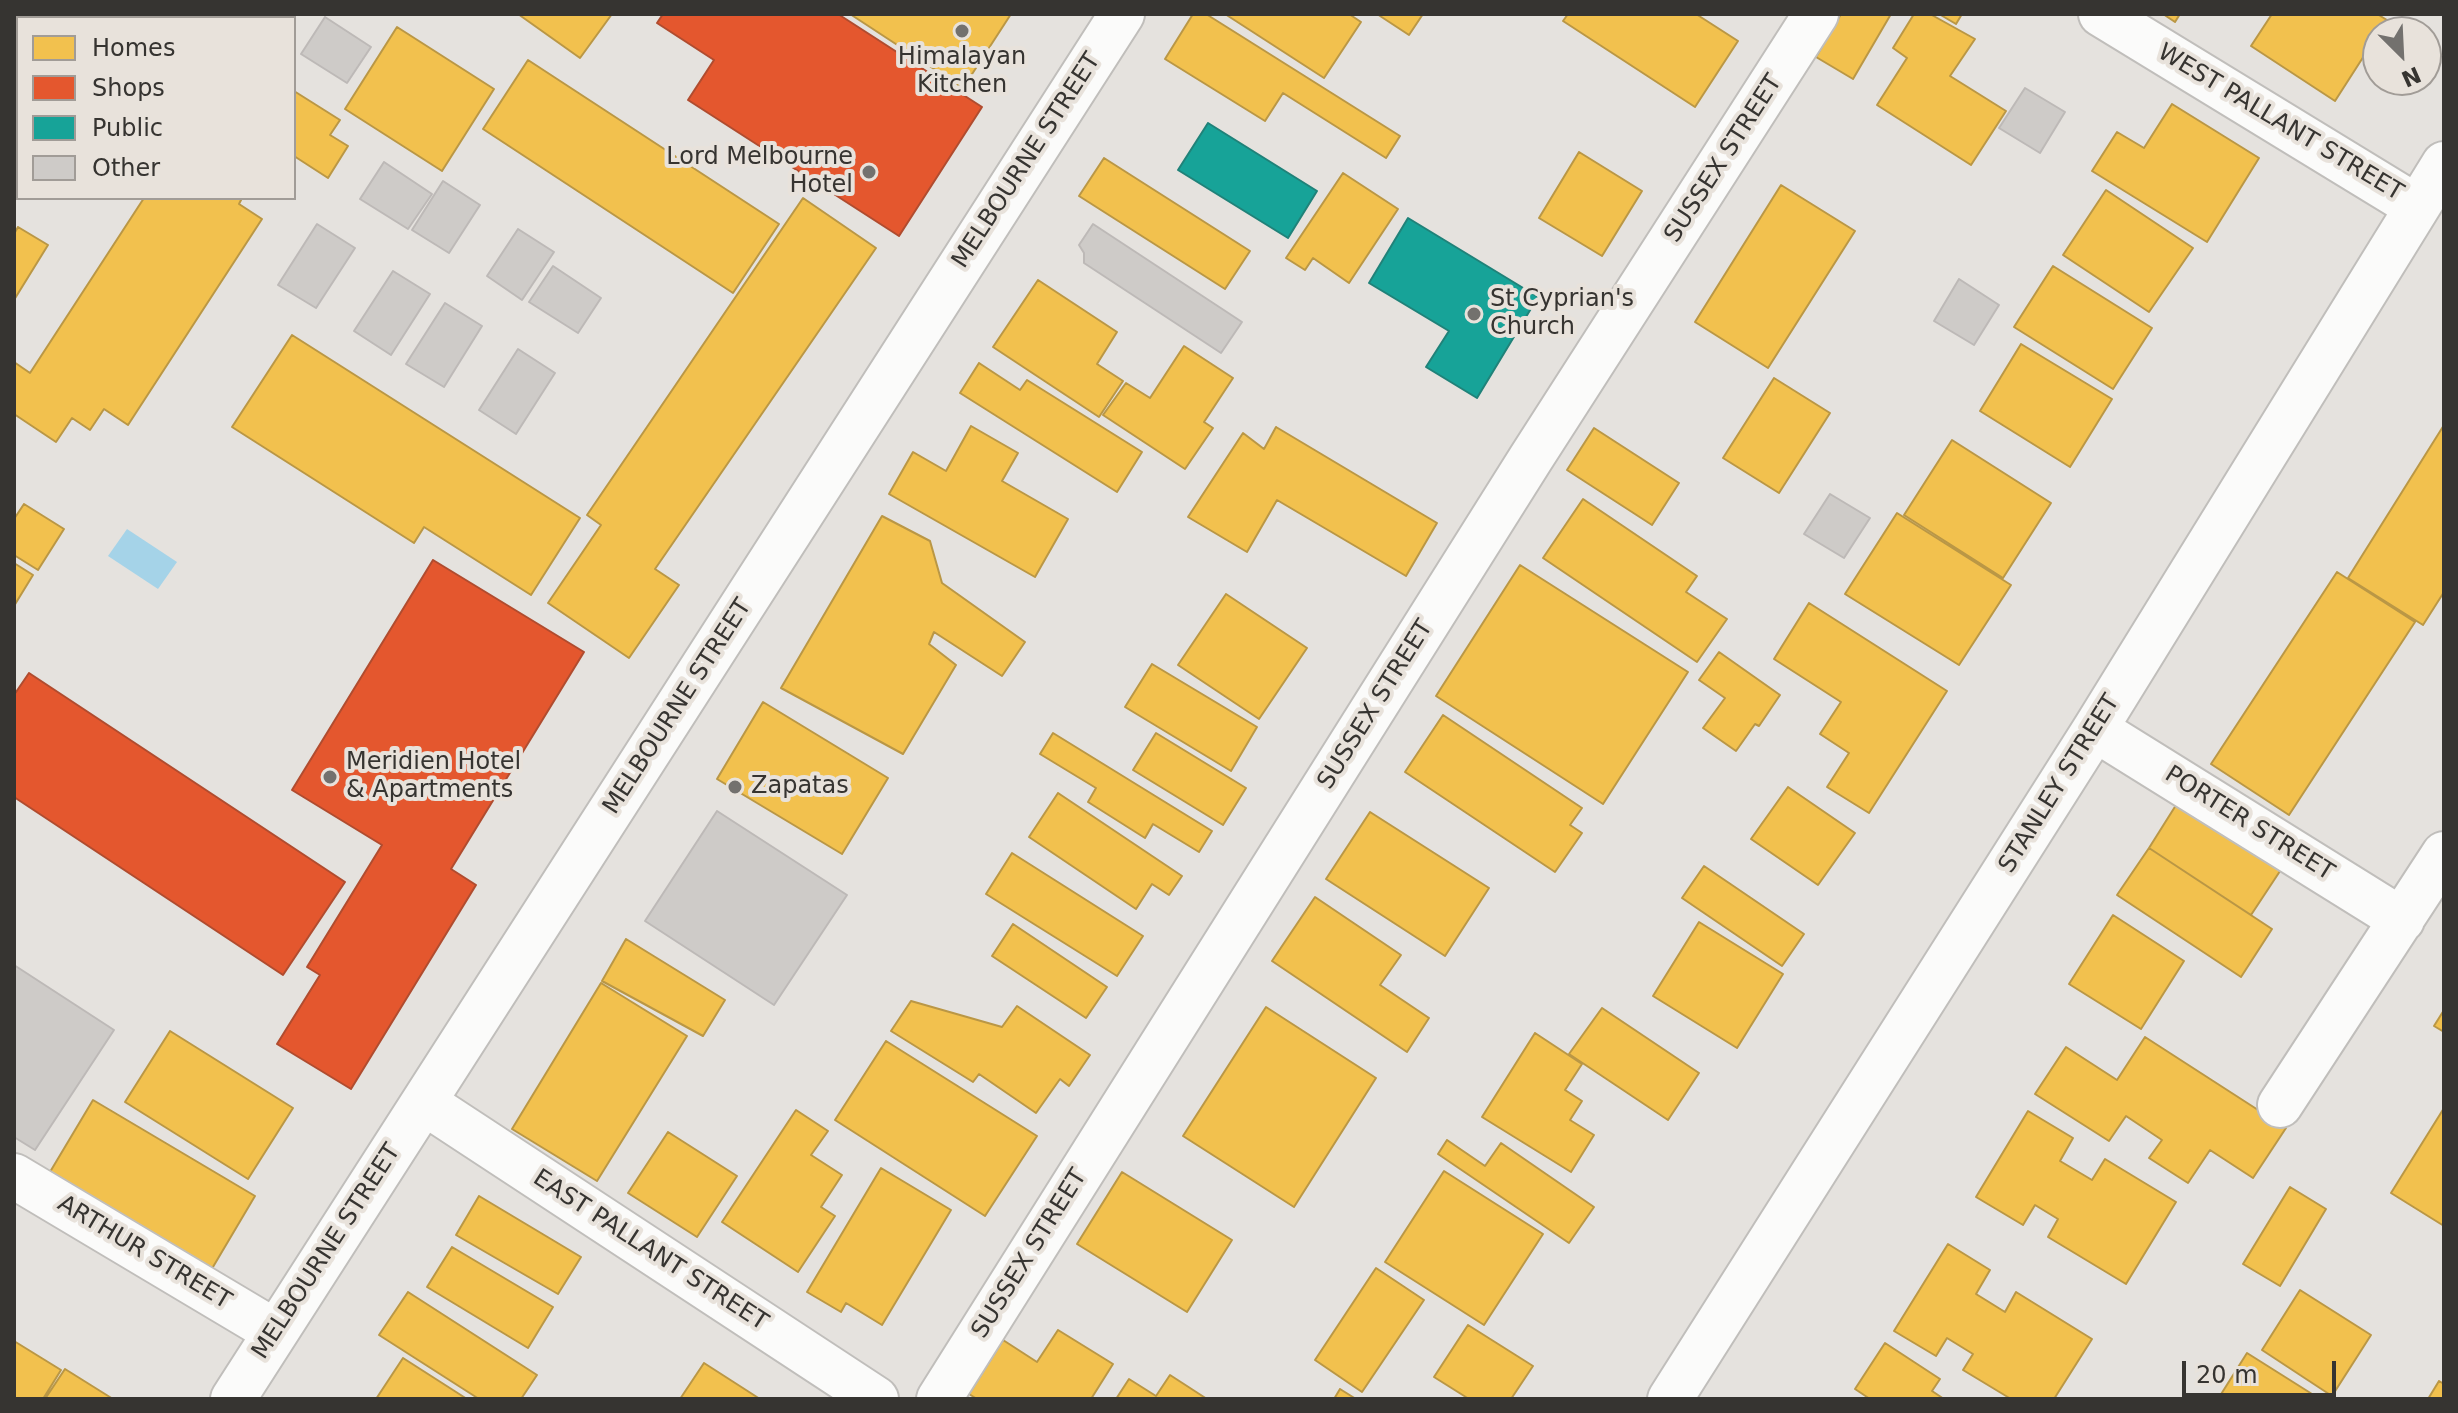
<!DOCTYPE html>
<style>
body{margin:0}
#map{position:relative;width:2458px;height:1413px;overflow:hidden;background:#e5e2de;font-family:"DejaVu Sans",sans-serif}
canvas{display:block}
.frame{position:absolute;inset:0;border:16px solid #363431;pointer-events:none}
.legend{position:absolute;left:16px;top:16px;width:280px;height:184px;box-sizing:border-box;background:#e8e2db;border:2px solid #a19c97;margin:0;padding:10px 14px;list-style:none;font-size:24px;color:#363431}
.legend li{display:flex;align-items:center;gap:16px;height:40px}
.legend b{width:40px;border:2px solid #a19c97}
.north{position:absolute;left:2362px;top:16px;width:80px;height:80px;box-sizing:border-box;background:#e8e2db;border:2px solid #a19c97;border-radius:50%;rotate:156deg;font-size:22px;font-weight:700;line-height:32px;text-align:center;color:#363431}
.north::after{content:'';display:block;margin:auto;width:28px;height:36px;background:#73716e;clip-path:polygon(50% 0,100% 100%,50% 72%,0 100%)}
.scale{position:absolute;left:2182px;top:1361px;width:154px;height:36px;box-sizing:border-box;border:4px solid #363431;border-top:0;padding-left:10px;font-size:24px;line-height:28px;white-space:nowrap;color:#363431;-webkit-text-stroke:6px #e8e2db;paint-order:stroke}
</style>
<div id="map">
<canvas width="2458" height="1413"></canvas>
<div class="frame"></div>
<ul class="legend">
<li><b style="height:22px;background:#f2c14e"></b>Homes</li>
<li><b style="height:22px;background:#e4572e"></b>Shops</li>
<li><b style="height:22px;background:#17a398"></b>Public</li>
<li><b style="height:22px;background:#cecbc8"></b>Other</li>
</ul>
<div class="north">N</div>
<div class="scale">20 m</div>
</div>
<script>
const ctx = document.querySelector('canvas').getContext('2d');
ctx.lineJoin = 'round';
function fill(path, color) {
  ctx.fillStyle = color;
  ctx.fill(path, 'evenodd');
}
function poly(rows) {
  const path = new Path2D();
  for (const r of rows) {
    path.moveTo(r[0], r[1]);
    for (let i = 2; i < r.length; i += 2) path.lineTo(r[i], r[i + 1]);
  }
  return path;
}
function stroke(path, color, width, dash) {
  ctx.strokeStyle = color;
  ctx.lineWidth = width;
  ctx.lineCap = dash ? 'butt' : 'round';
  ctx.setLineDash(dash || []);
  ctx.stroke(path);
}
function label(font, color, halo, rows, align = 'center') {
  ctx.font = font + ' "DejaVu Sans",sans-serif';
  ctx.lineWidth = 8;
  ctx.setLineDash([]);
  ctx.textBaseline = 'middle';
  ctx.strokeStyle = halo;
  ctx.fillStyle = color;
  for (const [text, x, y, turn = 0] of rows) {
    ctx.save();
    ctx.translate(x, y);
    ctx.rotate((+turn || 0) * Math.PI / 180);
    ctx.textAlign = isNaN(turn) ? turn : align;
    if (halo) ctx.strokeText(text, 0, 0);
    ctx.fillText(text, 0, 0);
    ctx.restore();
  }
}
fill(poly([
 [127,529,177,562,158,589,108,556]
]), '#a5d3e8');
const homes = poly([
 [14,14,26,18,18,18,18,85,14,92,14,14],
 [518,14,612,14,580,58,518,14],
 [850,14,1011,14,963,88,850,14],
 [1193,14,1206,14,1400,136,1386,158,1283,93,1265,121,1165,59,1193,14],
 [1225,14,1349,14,1361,22,1324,78,1225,14],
 [1377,14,1423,14,1409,35,1377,14],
 [1568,14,1696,14,1738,41,1695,107,1563,21,1568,14],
 [1841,14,1891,14,1853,79,1816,57,1841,14],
 [1914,14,1930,14,1975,39,1950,76,2006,111,1971,165,1877,105,1907,58,1893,48,1914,14],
 [1939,14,1962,14,1956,24,1939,14],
 [2163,14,2180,14,2175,22,2163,14],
 [2272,14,2377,14,2387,20,2335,101,2251,46,2272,14],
 [397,27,494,89,442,171,345,109,397,27],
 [528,60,779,224,733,293,483,129,528,60],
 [294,91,340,120,330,135,348,146,328,178,294,156,294,91],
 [2172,104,2259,158,2207,242,2092,171,2117,132,2144,148,2172,104],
 [1579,152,1642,191,1602,256,1539,218,1579,152],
 [1104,158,1250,251,1225,289,1079,196,1104,158],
 [1343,173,1398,209,1349,283,1313,258,1305,270,1286,258,1343,173],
 [1781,185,1855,231,1768,368,1695,322,1781,185],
 [2106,190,2193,248,2149,312,2063,255,2106,190],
 [144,198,242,198,239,204,262,219,128,425,104,409,90,430,72,418,56,442,14,414,14,362,30,373,144,198],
 [803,198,876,248,655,569,679,585,629,658,548,603,601,525,587,515,803,198],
 [18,227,48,245,14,300,14,234,18,227],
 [2053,266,2152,328,2113,389,2014,327,2053,266],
 [1038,280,1117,332,1097,364,1123,381,1099,417,993,347,1038,280],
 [292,335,580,518,531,595,424,527,414,543,232,427,292,335],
 [2021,344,2112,399,2070,467,1980,411,2021,344],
 [1184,346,1233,378,1204,422,1213,428,1185,469,1103,415,1126,383,1150,398,1184,346],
 [979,363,1020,390,1027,380,1142,452,1117,492,960,393,979,363],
 [1774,378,1830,413,1779,493,1723,458,1774,378],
 [2444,425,2444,592,2423,625,2348,578,2444,425],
 [971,426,1018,453,1002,481,1068,519,1035,577,889,494,913,452,946,471,971,426],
 [1276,427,1437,523,1406,576,1277,500,1247,552,1188,517,1243,433,1264,449,1276,427],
 [1594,428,1679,483,1652,525,1567,470,1594,428],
 [1952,440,2051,503,2003,578,1904,515,1952,440],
 [1583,499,1697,576,1686,592,1727,619,1697,662,1543,558,1583,499],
 [24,504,64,529,38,570,14,555,14,519,24,504],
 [1897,513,2011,585,1959,665,1845,594,1897,513],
 [882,516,930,541,942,583,1025,642,1002,676,934,632,929,644,956,665,903,754,781,688,882,516],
 [14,563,33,575,14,606,14,563],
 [1520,565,1688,672,1603,804,1436,696,1520,565],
 [2337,572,2415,622,2289,815,2211,764,2337,572],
 [1226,594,1307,648,1259,719,1178,665,1226,594],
 [1809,603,1947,691,1869,813,1827,787,1849,753,1820,734,1841,702,1774,659,1809,603],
 [1719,652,1780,695,1759,726,1755,724,1736,751,1703,728,1725,698,1699,680,1719,652],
 [1152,664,1257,727,1231,771,1125,707,1152,664],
 [763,702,888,778,842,854,717,779,763,702],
 [1443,715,1582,808,1570,825,1582,833,1555,872,1405,772,1443,715],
 [1053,733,1212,831,1199,852,1153,824,1145,838,1088,802,1096,788,1040,754,1053,733],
 [1156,733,1246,788,1223,825,1133,770,1156,733],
 [1788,787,1855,833,1818,885,1751,839,1788,787],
 [1058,793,1182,876,1169,895,1152,884,1136,909,1029,837,1058,793],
 [2183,794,2286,862,2251,915,2149,848,2183,794],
 [1370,812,1489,888,1445,956,1326,879,1370,812],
 [2149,848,2272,929,2241,977,2117,895,2149,848],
 [1012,853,1143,936,1117,976,986,894,1012,853],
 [1704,866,1804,934,1782,966,1682,898,1704,866],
 [1315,897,1401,955,1380,985,1429,1018,1407,1052,1272,961,1315,897],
 [2113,915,2184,961,2141,1029,2069,984,2113,915],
 [1699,922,1783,974,1737,1048,1653,996,1699,922],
 [1013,924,1107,987,1086,1018,992,956,1013,924],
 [626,939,725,1000,703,1036,602,981,626,939],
 [601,983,687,1036,597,1181,512,1129,601,983],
 [911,1001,1002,1027,1017,1006,1090,1055,1069,1086,1060,1079,1036,1113,979,1074,973,1082,891,1031,911,1001],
 [1266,1007,1376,1078,1294,1207,1183,1136,1266,1007],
 [1602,1008,1699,1073,1668,1120,1569,1054,1602,1008],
 [2444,1010,2444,1032,2434,1026,2444,1010],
 [170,1031,293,1108,248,1179,125,1102,170,1031],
 [1535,1033,1582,1064,1565,1090,1582,1101,1570,1120,1594,1135,1571,1172,1482,1117,1535,1033],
 [2145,1037,2286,1128,2253,1178,2210,1150,2188,1183,2149,1158,2162,1140,2126,1116,2109,1141,2035,1094,2066,1047,2117,1080,2145,1037],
 [886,1041,1037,1136,985,1216,835,1120,886,1041],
 [93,1100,255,1196,210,1272,47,1177,93,1100],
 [2444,1108,2444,1226,2391,1193,2444,1108],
 [796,1110,828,1131,811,1155,842,1175,821,1207,835,1216,798,1272,722,1222,796,1110],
 [2028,1111,2073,1138,2060,1161,2092,1180,2105,1159,2176,1202,2126,1284,2048,1237,2058,1219,2035,1205,2023,1225,1976,1197,2028,1111],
 [668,1132,737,1176,697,1237,628,1193,668,1132],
 [1447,1140,1485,1166,1501,1143,1594,1207,1569,1243,1438,1154,1447,1140],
 [881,1168,951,1210,882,1325,846,1303,841,1312,807,1292,881,1168],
 [1444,1171,1543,1234,1484,1325,1385,1262,1444,1171],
 [1122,1172,1232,1240,1187,1312,1077,1244,1122,1172],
 [2290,1187,2326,1209,2280,1286,2243,1264,2290,1187],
 [479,1196,581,1257,558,1294,456,1235,479,1196],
 [1948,1244,1990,1270,1976,1294,2005,1312,2016,1292,2092,1339,2054,1399,2011,1399,1963,1370,1973,1354,1947,1338,1936,1356,1894,1331,1948,1244],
 [452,1247,553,1307,528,1348,427,1287,452,1247],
 [1376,1268,1424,1300,1362,1392,1315,1360,1376,1268],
 [2300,1290,2371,1335,2332,1396,2262,1350,2300,1290],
 [408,1292,537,1375,521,1399,479,1399,379,1335,408,1292],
 [1468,1325,1533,1366,1511,1399,1469,1399,1434,1377,1468,1325],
 [1058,1330,1113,1364,1091,1399,977,1399,969,1394,1003,1340,1037,1362,1058,1330],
 [14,1341,61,1370,43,1399,14,1399,14,1341],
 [1885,1343,1940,1379,1932,1391,1944,1399,1870,1399,1855,1389,1885,1343],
 [2247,1353,2320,1399,2218,1399,2247,1353],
 [403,1358,467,1399,376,1399,403,1358],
 [704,1363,760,1399,680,1399,704,1363],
 [65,1369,113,1399,45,1399,65,1369],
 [1170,1375,1207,1399,1116,1399,1129,1379,1156,1396,1170,1375],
 [2439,1381,2444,1384,2444,1399,2428,1399,2439,1381],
 [1340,1389,1356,1399,1334,1399,1340,1389]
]);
fill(homes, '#f2c14e');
stroke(homes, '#ba9745', 2);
const shops = poly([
 [663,14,838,14,982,107,899,236,688,100,714,60,657,23,663,14],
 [433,560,584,652,451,869,476,885,351,1089,277,1044,320,975,307,967,382,845,292,790,433,560],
 [29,673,345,882,283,975,14,797,14,695,29,673]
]);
fill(shops, '#e4572e');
stroke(shops, '#b04c2f', 2);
const public = poly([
 [1208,123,1317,191,1288,238,1178,170,1208,123],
 [1408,218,1538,297,1477,398,1426,367,1449,331,1369,283,1408,218]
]);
fill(public, '#17a398');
stroke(public, '#208279', 2);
const building = poly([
 [325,17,371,47,347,83,301,54,325,17],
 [2025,88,2065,112,2040,153,1999,128,2025,88],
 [384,162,432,194,408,229,360,199,384,162],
 [443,181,480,205,449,253,412,230,443,181],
 [317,224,355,248,316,308,278,285,317,224],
 [1093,224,1242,322,1221,353,1084,263,1084,253,1079,245,1093,224],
 [518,229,554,252,522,300,487,276,518,229],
 [553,266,601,298,578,333,529,302,553,266],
 [393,271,430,294,391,355,354,331,393,271],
 [1959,279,1999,305,1974,345,1934,321,1959,279],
 [445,303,482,326,444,387,406,364,445,303],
 [518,349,555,373,516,434,479,410,518,349],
 [1830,494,1870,518,1844,558,1804,534,1830,494],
 [717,811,847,895,774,1005,645,921,717,811],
 [14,965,114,1030,35,1150,14,1137,14,965]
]);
fill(building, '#cecbc8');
stroke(building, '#bdb9b7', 2);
const minor = poly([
 [2101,14,2417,207],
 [2095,729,2402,920],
 [425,1103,876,1399],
 [2280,1105,2444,854],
 [14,1176,274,1331],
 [939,1399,1531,458,1816,14],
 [1670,1399,2095,729,2444,164]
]);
const secondary = poly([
 [233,1399,1122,14]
]);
stroke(minor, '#c0bebb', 48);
stroke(secondary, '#c0bebb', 48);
stroke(minor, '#fbfbfa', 44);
stroke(secondary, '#fbfbfa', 44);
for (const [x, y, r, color] of [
 [962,31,8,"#73716e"],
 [869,172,8,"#73716e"],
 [1474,314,8,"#73716e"],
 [330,777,8,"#73716e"],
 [735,787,8,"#73716e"]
]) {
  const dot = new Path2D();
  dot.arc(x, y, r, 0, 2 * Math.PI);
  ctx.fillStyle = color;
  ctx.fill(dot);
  stroke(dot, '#e8e2db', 3);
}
label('24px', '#363431', '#e8e2db', [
 ["Himalayan",962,58,"center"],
 ["Kitchen",962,86,"center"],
 ["Lord Melbourne",853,158,"right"],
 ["Hotel",853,186,"right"],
 ["St Cyprian's",1490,300],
 ["Church",1490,328],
 ["Meridien Hotel",346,763],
 ["& Apartments",346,791],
 ["Zapatas",751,787]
], 'left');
label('24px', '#363431', '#e8e2db', [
 ["WEST PALLANT STREET",2280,123,31],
 ["SUSSEX STREET",1724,159,-57],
 ["MELBOURNE STREET",1027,161,-57],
 ["SUSSEX STREET",1376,705,-58],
 ["MELBOURNE STREET",678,707,-57],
 ["STANLEY STREET",2060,784,-58],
 ["PORTER STREET",2249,824,32],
 ["EAST PALLANT STREET",650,1251,33],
 ["MELBOURNE STREET",327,1252,-57],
 ["ARTHUR STREET",144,1253,31],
 ["SUSSEX STREET",1030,1254,-58]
]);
</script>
